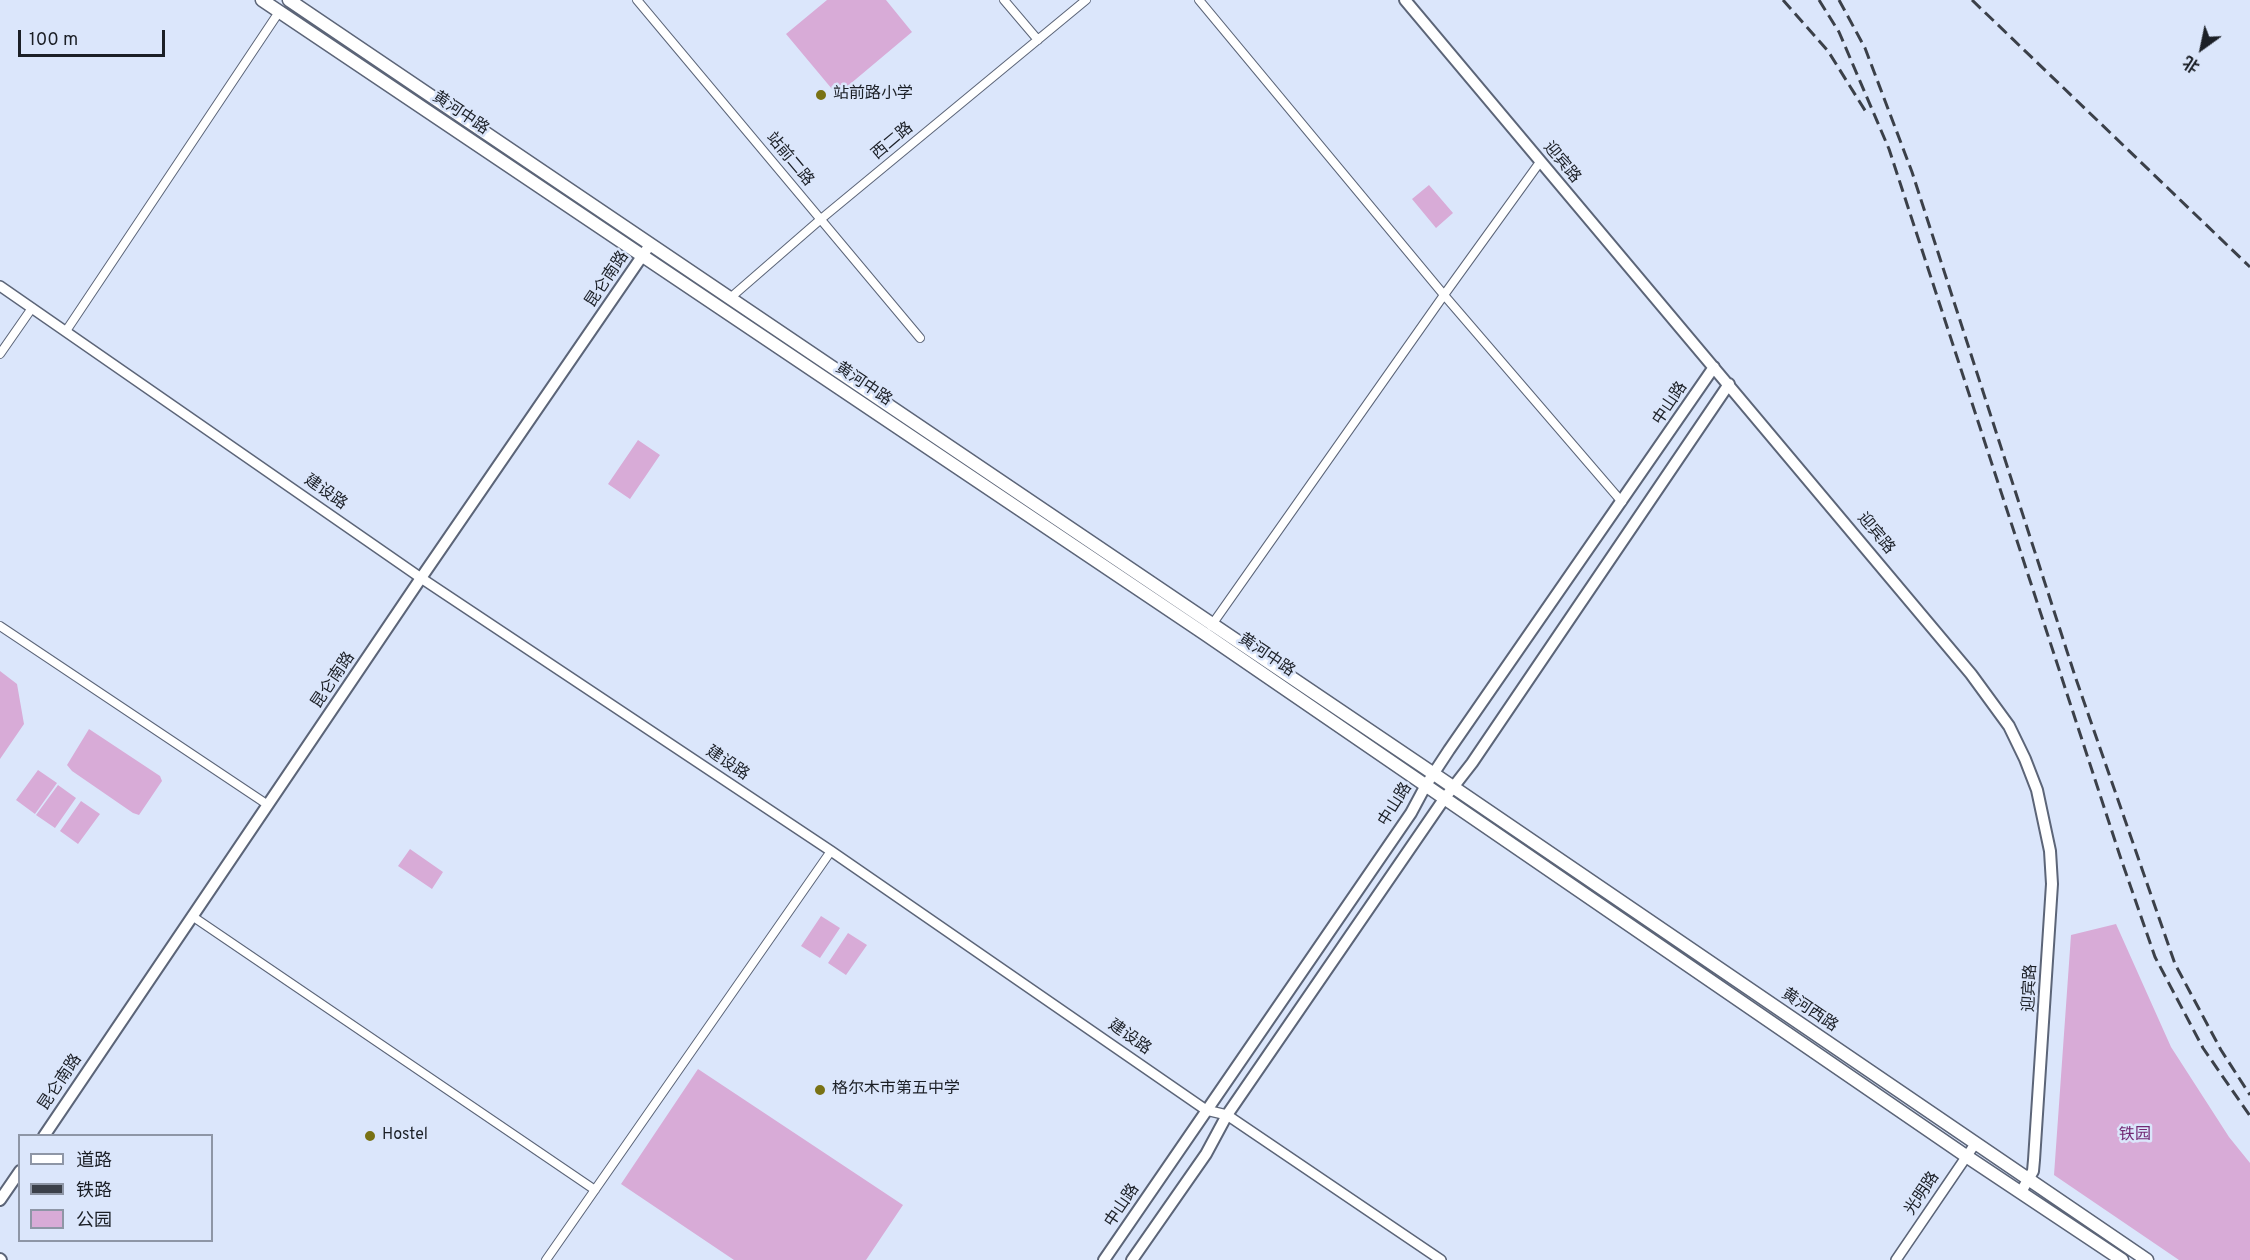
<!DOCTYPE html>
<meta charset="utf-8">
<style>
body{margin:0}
#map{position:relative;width:2250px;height:1260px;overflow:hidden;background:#dbe6fb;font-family:Overpass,"Noto Sans SC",sans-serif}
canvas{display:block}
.legend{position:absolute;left:18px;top:1134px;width:195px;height:108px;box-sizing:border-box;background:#dbe6fb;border:2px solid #8e96a6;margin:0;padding:8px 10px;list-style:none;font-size:18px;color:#1b1f26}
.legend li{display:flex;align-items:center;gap:12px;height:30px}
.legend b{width:30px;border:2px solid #8e96a6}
.north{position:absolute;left:2172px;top:18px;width:60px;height:60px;-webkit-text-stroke:4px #dbe6fb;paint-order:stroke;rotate:213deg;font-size:16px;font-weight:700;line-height:24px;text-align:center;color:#1b1f26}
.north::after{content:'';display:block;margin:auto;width:21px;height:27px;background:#1b1f26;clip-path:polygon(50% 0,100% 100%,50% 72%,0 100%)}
.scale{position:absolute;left:18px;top:30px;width:147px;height:27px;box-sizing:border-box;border:3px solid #1b1f26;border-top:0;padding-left:8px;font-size:18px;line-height:21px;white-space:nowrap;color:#1b1f26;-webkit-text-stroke:4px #dbe6fb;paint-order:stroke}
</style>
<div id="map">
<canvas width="2250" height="1260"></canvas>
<ul class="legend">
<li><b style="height:8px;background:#fff"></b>道路</li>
<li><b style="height:8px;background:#3b4049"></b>铁路</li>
<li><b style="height:16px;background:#d8abd7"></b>公园</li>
</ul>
<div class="north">北</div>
<div class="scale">100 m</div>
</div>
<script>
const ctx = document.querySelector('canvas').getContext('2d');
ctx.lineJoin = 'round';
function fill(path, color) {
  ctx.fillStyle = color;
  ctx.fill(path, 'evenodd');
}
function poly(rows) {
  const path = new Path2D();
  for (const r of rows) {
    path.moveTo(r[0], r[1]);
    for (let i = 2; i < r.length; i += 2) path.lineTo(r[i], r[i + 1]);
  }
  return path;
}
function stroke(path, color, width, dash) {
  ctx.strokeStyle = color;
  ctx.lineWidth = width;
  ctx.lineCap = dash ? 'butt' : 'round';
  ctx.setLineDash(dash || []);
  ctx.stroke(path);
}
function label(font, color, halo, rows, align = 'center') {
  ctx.font = font + ' Overpass,"Noto Sans SC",sans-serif';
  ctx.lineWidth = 5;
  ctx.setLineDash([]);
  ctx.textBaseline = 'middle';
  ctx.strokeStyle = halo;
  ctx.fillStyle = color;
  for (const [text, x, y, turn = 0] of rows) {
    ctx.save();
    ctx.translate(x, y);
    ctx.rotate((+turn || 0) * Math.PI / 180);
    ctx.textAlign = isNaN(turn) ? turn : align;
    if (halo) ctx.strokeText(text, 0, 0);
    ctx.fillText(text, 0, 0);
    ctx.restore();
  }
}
fill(poly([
 [827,0,886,0,912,32,837,95,786,34],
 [1429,185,1453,213,1436,228,1412,199],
 [638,440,660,455,630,499,608,484],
 [0,671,17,684,24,724,0,759],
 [89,729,160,776,162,781,139,815,133,813,72,771,67,765],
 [38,770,57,783,35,814,16,800],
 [58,785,76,798,55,828,36,815],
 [81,801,100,814,78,844,60,831],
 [410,849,443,872,432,889,398,866],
 [821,916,840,928,820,958,801,946],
 [2116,924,2171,1047,2229,1137,2250,1163,2250,1260,2179,1260,2054,1175,2071,935],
 [848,933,867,945,846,975,828,963],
 [698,1069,903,1205,866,1260,734,1260,621,1184]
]), '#d8abd7');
const minor = poly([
 [637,0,920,338],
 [1004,0,1038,40],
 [1199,0,1444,295,1622,502],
 [729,299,821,219,1086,0],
 [66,331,279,12],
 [0,354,32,308],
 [0,626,268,805],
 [1211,626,1444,295,1540,162],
 [192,916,595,1190],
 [546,1260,831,851]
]);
const tertiary = poly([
 [0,286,421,578,831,851,1206,1110,1227,1115,1441,1260],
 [1896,1260,1975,1144]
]);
const secondary = poly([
 [1405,0,1971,674,2009,726,2025,759,2037,790,2050,851,2052,884,2034,1160,2033,1171,2021,1192],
 [44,1136,421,578,647,249],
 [0,1200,20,1171],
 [0,1259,1,1260],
 [1104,1260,1411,813,1426,785,1449,750,1714,367],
 [1132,1260,1206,1154,1227,1115,1444,799,1472,763,1729,384]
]);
const trunk = poly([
 [262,0,1205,634,1966,1156,2122,1260],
 [289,0,1434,774,2147,1260]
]);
stroke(minor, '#5c6578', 10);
stroke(tertiary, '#5c6578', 12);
stroke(secondary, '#5c6578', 14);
stroke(trunk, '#5c6578', 15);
stroke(minor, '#fff', 8);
stroke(tertiary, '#fff', 9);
stroke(secondary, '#fff', 10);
stroke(trunk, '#fff', 12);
stroke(poly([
 [1783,0,1828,51,1866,112],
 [1819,0,1839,32,1889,149,2120,856,2155,957,2203,1048,2250,1116],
 [1839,0,1865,48,1912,172,2075,676,2175,964,2221,1050,2250,1095],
 [1972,0,2250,267]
]), '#3b4049', 3, [12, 6]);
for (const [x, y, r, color] of [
 [821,95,6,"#797214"],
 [820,1090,6,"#797214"],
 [370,1136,6,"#797214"]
]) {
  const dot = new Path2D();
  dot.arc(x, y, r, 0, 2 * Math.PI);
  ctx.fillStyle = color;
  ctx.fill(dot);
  stroke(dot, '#dbe6fb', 2);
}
label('16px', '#1b1f26', '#dbe6fb', [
 ["站前路小学",833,95],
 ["格尔木市第五中学",832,1090],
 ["Hostel",382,1136]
], 'left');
label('16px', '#1b1f26', '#dbe6fb', [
 ["黄河中路",460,114,34],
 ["西二路",893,142,-40],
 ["站前二路",789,160,50],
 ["迎宾路",1561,163,50],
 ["昆仑南路",608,280,-56],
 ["黄河中路",863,385,34],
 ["中山路",1671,404,-56],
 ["建设路",325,493,35],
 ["迎宾路",1875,534,50],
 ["黄河中路",1266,656,34],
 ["昆仑南路",334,681,-56],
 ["建设路",727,764,34],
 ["中山路",1396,805,-58],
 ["迎宾路",2031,988,-87],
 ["黄河西路",1809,1011,34],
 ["建设路",1129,1038,35],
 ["昆仑南路",61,1083,-56],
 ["光明路",1923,1194,-56],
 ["中山路",1123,1206,-56]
]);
label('16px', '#712873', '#dbe6fb', [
 ["铁园",2135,1136]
]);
</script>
